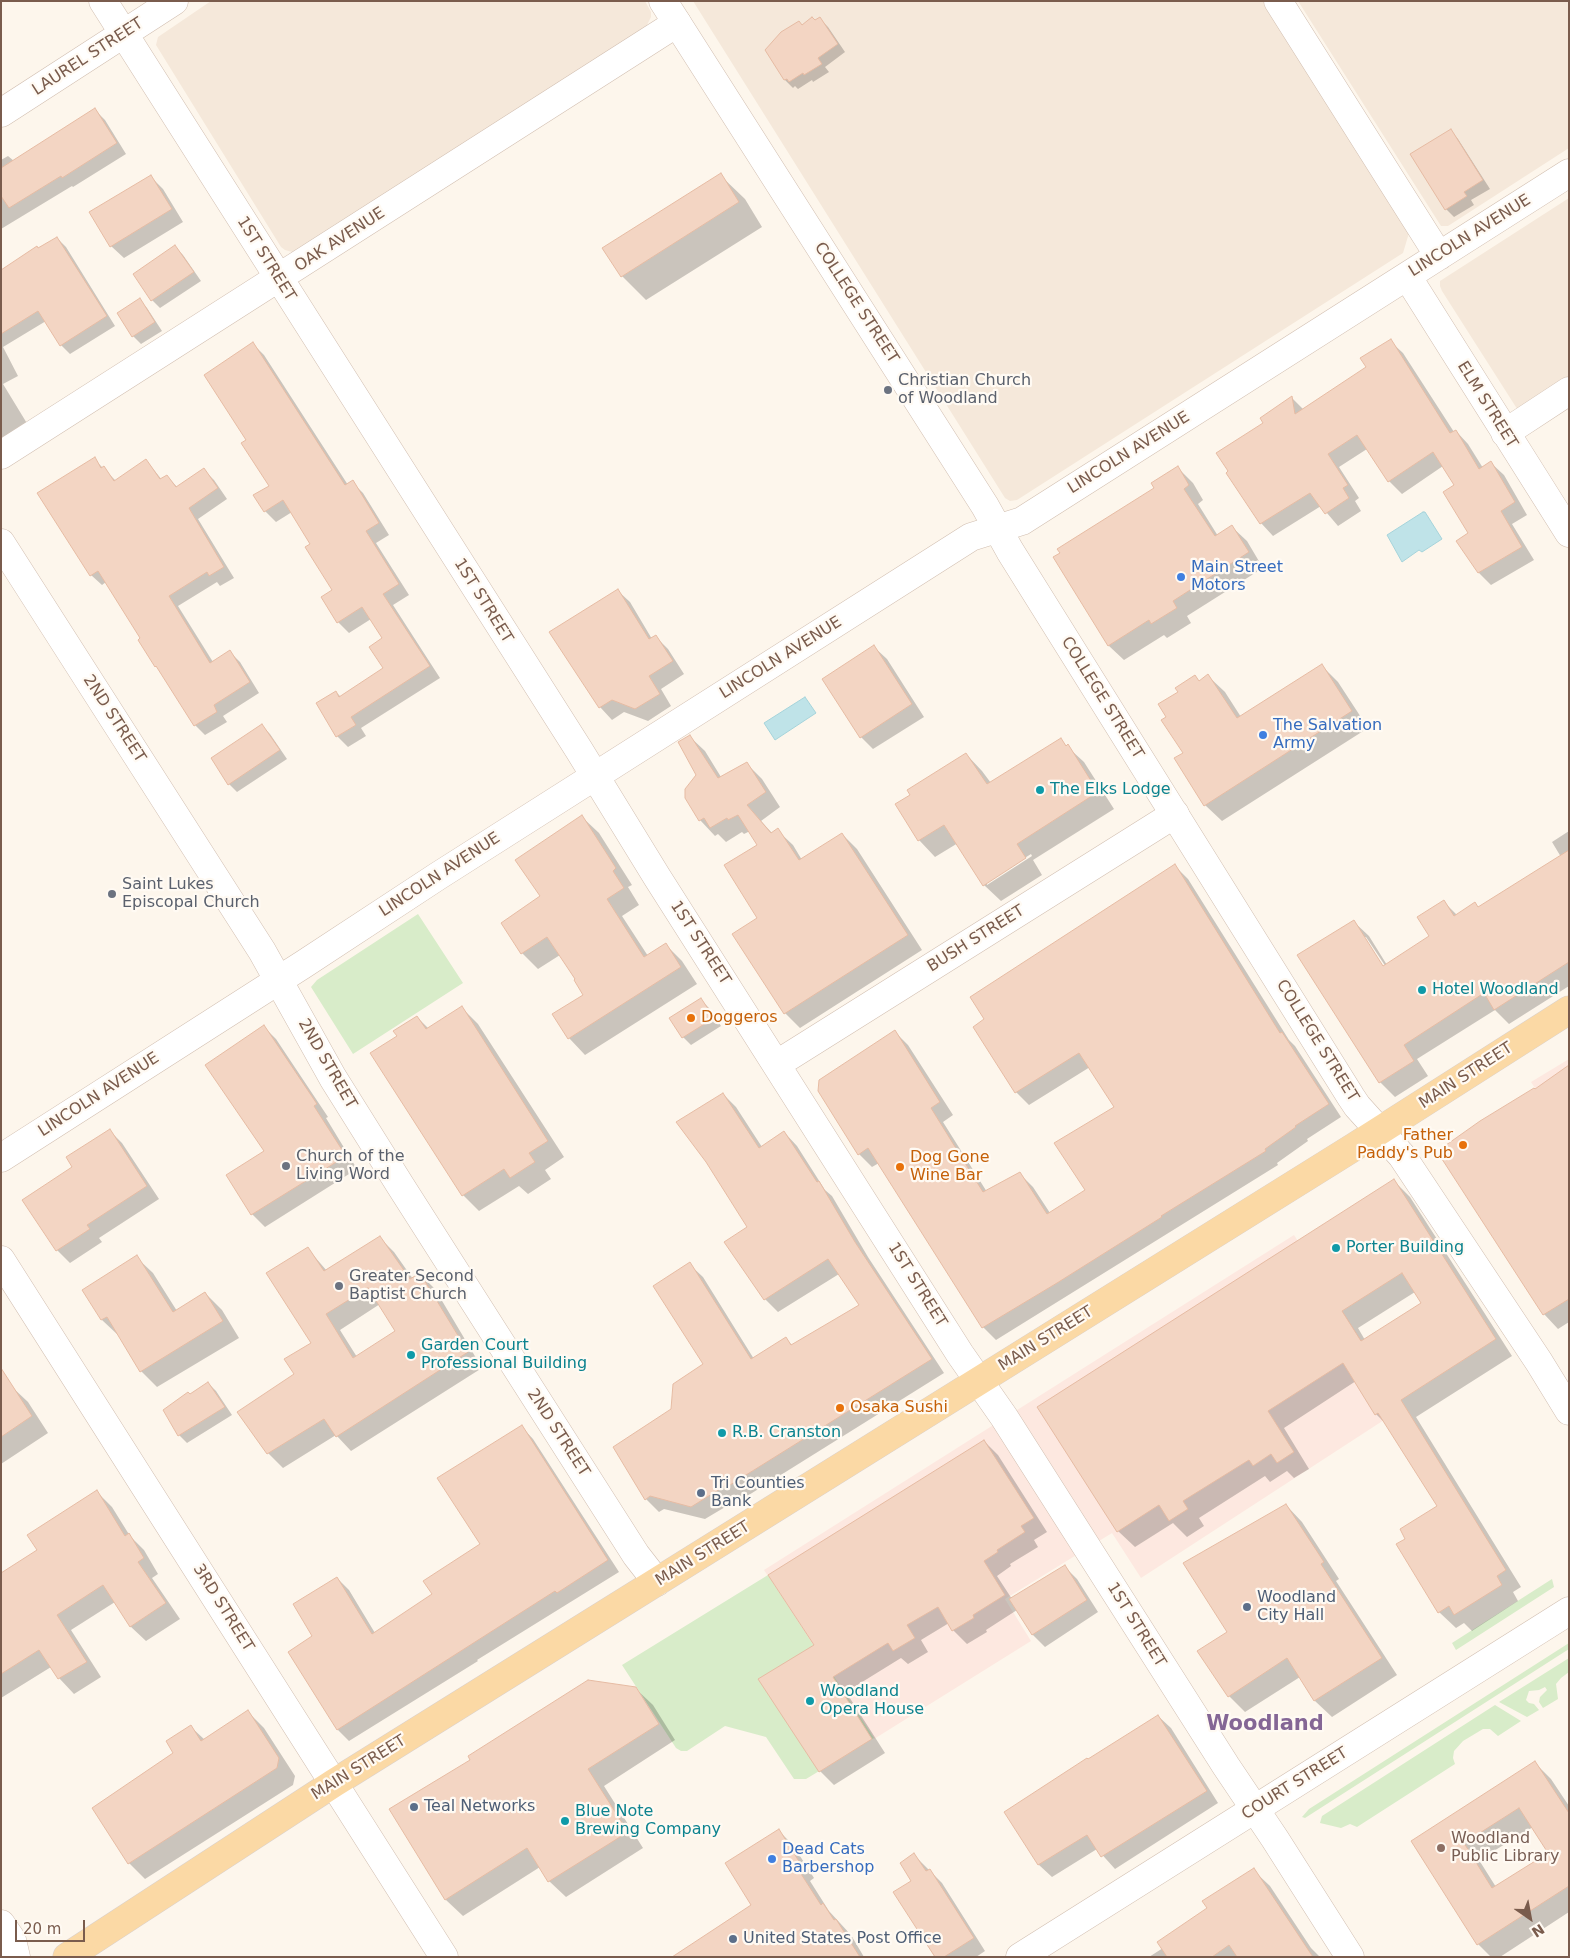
<!DOCTYPE html>
<style>
body{margin:0}
#map{position:relative;width:1570px;height:1958px;overflow:hidden;background:#fdf6ec;font-family:"DejaVu Sans",sans-serif}
canvas{display:block}
.frame{position:absolute;inset:0;border:2px solid #7a5c4d;pointer-events:none}
.north{position:absolute;left:1505px;top:1893px;width:50px;height:50px;-webkit-text-stroke:4px #fffaf3;paint-order:stroke;rotate:147deg;font-size:14px;font-weight:700;line-height:20px;text-align:center;color:#7a5c4d}
.north::after{content:'';display:block;margin:auto;width:18px;height:22px;background:#7a5c4d;clip-path:polygon(50% 0,100% 100%,50% 72%,0 100%)}
.scale{position:absolute;left:15px;top:1920px;width:70px;height:22px;box-sizing:border-box;border:2px solid #7a5c4d;border-top:0;padding-left:6px;font-size:15px;line-height:18px;white-space:nowrap;color:#7a5c4d;-webkit-text-stroke:4px #fffaf3;paint-order:stroke}
</style>
<div id="map">
<canvas width="1570" height="1958"></canvas>
<div class="frame"></div>
<div class="north">N</div>
<div class="scale">20 m</div>
</div>
<script>
const ctx = document.querySelector('canvas').getContext('2d');
ctx.lineJoin = 'round';
function fill(path, color) {
  ctx.fillStyle = color;
  ctx.fill(path, 'evenodd');
}
function poly(rows) {
  const path = new Path2D();
  for (const r of rows) {
    path.moveTo(r[0], r[1]);
    for (let i = 2; i < r.length; i += 2) path.lineTo(r[i], r[i + 1]);
  }
  return path;
}
function stroke(path, color, width, dash) {
  ctx.strokeStyle = color;
  ctx.lineWidth = width;
  ctx.lineCap = dash ? 'butt' : 'round';
  ctx.setLineDash(dash || []);
  ctx.stroke(path);
}
function label(font, color, halo, rows, align = 'center') {
  ctx.font = font + ' "DejaVu Sans",sans-serif';
  ctx.lineWidth = 4.5;
  ctx.setLineDash([]);
  ctx.textBaseline = 'middle';
  ctx.strokeStyle = halo;
  ctx.fillStyle = color;
  for (const [text, x, y, turn = 0] of rows) {
    ctx.save();
    ctx.translate(x, y);
    ctx.rotate((+turn || 0) * Math.PI / 180);
    ctx.textAlign = isNaN(turn) ? turn : align;
    if (halo) ctx.strokeText(text, 0, 0);
    ctx.fillText(text, 0, 0);
    ctx.restore();
  }
}
fill(poly([
 [211,1,645,1,651,12,651,17,647,25,642,30,301,249,292,252,285,250,281,247,156,45,158,37],
 [693,1,1264,1,1409,233,1403,253,1017,500,1010,501,1005,498],
 [1298,1,1569,1,1569,148,1448,226,1441,226],
 [1569,198,1569,384,1521,415,1442,291,1440,286,1440,281]
]), '#f5e8da');
fill(poly([
 [1569,1059,1569,1140,1531,1082],
 [1294,1235,1404,1407,1141,1578,1112,1533,1005,1599,1031,1641,874,1739,764,1570]
]), '#fde8e0');
fill(poly([
 [418,914,463,983,353,1054,311,987,317,980],
 [768,1575,874,1738,806,1779,794,1779,766,1737,725,1726,687,1751,681,1751,676,1748,622,1665],
 [1552,1579,1554,1587,1456,1650,1452,1643],
 [1569,1643,1569,1649,1305,1818,1302,1817,1309,1809],
 [1569,1658,1569,1672,1561,1678,1556,1684,1558,1699,1543,1708,1539,1702,1540,1697,1547,1690,1545,1687,1539,1690,1529,1691,1526,1700,1529,1703,1534,1704,1539,1710,1527,1717,1499,1702],
 [1495,1705,1521,1721,1498,1736,1490,1729,1483,1729,1463,1741,1454,1751,1453,1758,1455,1764,1357,1827,1350,1824,1341,1828,1320,1823,1322,1816]
]), '#d8ecc9');
const water = poly([
 [1423,512,1425,512,1442,539,1422,552,1419,550,1402,562,1387,535,1423,512],
 [805,697,816,713,775,740,764,723,805,697]
]);
fill(water, '#bfe3e8');
stroke(water, '#a5d3da', 1);
fill(poly([
 [820,19,828,27,845,52,825,67,829,72,813,82,812,80,798,89,795,86,793,88,785,80,802,26],
 [95,110,105,120,126,154,73,187,72,186,1,229,1,160,8,156,14,161],
 [1451,131,1458,139,1490,189,1471,200,1474,205,1454,217,1446,209,1412,154],
 [720,175,745,199,762,227,646,300,622,276],
 [150,176,163,189,183,222,124,258,111,246],
 [57,238,66,247,115,326,70,354,61,345,46,321,3,347,18,376,3,384,28,425,1,441,1,272],
 [175,247,183,255,201,281,160,308,152,300],
 [139,300,147,308,162,331,141,344,133,336],
 [1390,341,1403,353,1454,432,1456,431,1468,444,1483,468,1491,463,1504,475,1527,515,1512,524,1534,560,1491,585,1479,573,1458,541,1470,534,1455,485,1443,466,1402,494,1389,481,1367,449,1339,467,1359,498,1355,501,1361,511,1338,526,1321,506,1273,536,1261,523,1265,423,1292,398,1304,410,1367,368],
 [253,344,264,355,348,485,352,482,363,493,389,535,376,543,409,595,393,605,440,678,361,728,366,736,348,747,337,736,336,692,341,697,385,669,384,639,371,619,349,633,338,622,334,590,312,544,292,512,276,522,265,511,270,486,248,440],
 [94,459,116,481,146,460,162,480,167,476,178,488,204,470,214,480,227,499,198,519,234,578,220,586,217,582,178,606,213,662,230,652,240,662,259,693,223,716,227,722,205,735,195,725,162,672,156,666,142,639,106,582,102,585,91,575],
 [1178,468,1193,483,1203,500,1198,504,1218,536,1232,527,1247,541,1263,568,1187,616,1191,623,1167,638,1164,635,1124,660,1109,646,1055,557,1156,489],
 [617,590,630,602,652,639,656,637,668,649,684,674,661,689,671,706,648,721,624,712,612,720,600,707],
 [874,647,887,659,924,717,873,749,861,737],
 [1322,666,1338,682,1368,728,1222,821,1205,805,1168,717,1180,693,1208,676,1225,692,1241,717],
 [262,726,270,734,287,759,237,792,229,784],
 [689,736,705,751,721,777,746,763,762,779,780,807,761,821,772,833,777,830,793,845,802,860,842,834,857,849,922,950,800,1028,785,1013,759,919,759,845,750,831,744,834,742,832,726,842,718,834,715,836,700,820,686,798,697,775],
 [1060,740,1084,762,1114,809,1033,860,1042,875,1001,901,984,885,958,843,935,857,919,840,912,795,966,754,982,771,991,783],
 [1031,854,1032,856,987,885,987,882],
 [582,817,599,833,632,885,628,887,639,905,622,916,648,956,665,944,682,961,697,984,585,1055,569,1038,585,995,560,955,538,969,522,953,542,896],
 [1569,831,1569,986,1509,1024,1495,1010,1417,1059,1428,1076,1395,1097,1380,1082,1354,922,1369,936,1387,965,1430,937,1444,902,1457,915,1475,904,1479,908,1561,857,1552,842],
 [1363,937,1366,937,1388,970,1386,972],
 [1175,866,1188,879,1289,1040,1295,1046,1341,1117,1307,1139,1308,1141,1277,1163,1278,1165,996,1340,983,1327,879,1163,872,1167,859,1154,895,1032,908,1045,953,1115,943,1122,987,1192,1020,1174,1033,1187,1050,1213,1087,1191,1116,1107,1090,1067,1029,1105,1016,1092,986,1020],
 [701,1000,709,1008,721,1026,691,1045,683,1037],
 [462,1008,478,1024,564,1157,545,1170,551,1179,528,1194,519,1186,479,1211,463,1195,417,1017,429,1029],
 [263,1026,276,1039,328,1117,326,1118,357,1169,265,1227,252,1214,228,1175,266,1152],
 [1569,1067,1569,1322,1558,1329,1544,1314,1535,1090],
 [723,1094,736,1107,762,1147,784,1132,797,1146,825,1190,832,1196,868,1257,944,1373,744,1498,742,1497,705,1519,664,1509,659,1512,646,1499,673,1409,705,1364,689,1264,703,1277,754,1359,785,1338,793,1346,860,1305,839,1274,778,1312,765,1299],
 [109,1130,122,1143,159,1199,99,1238,102,1242,70,1263,57,1250,74,1167],
 [1394,1181,1410,1197,1512,1356,1416,1417,1521,1587,1513,1592,1518,1601,1472,1631,1464,1623,1456,1628,1439,1612,1406,1539,1438,1506,1387,1425,1376,1414,1356,1381,1284,1428,1309,1469,1294,1478,1287,1471,1270,1482,1265,1476,1199,1518,1204,1526,1187,1537,1173,1523,1135,1547,1118,1531],
 [1415,1292,1423,1303,1365,1340,1358,1328],
 [380,1238,394,1252,413,1279,420,1274,435,1289,482,1368,351,1451,336,1435,283,1468,268,1453,296,1375,312,1343,308,1249,327,1271],
 [380,1304,396,1331,357,1357,340,1330],
 [136,1257,153,1273,177,1311,205,1293,222,1310,239,1338,157,1387,141,1371,119,1336,102,1320,84,1290],
 [208,1383,216,1391,232,1415,187,1443,179,1435,189,1395],
 [11,1386,28,1402,48,1433,1,1464,1,1393],
 [522,1427,533,1439,619,1572,477,1660,478,1661,349,1741,338,1730,290,1652,314,1636,337,1578,349,1590,375,1633,434,1595,482,1545],
 [984,1441,998,1455,1047,1532,1034,1540,1038,1547,1010,1564,1011,1566,997,1576,1012,1599,1065,1567,1077,1579,1098,1612,1045,1647,1032,1634,1017,1610,986,1630,987,1632,967,1644,953,1630,949,1623,921,1640,928,1652,908,1664,901,1658,846,1692,885,1753,834,1785,820,1771,816,1646],
 [97,1492,112,1507,130,1536,144,1550,158,1574,152,1578,180,1619,146,1641,130,1626,115,1602,71,1630,101,1677,74,1694,59,1678,51,1667,1,1698,1,1574,39,1550],
 [1286,1505,1302,1522,1339,1579,1336,1581,1397,1675,1332,1717,1315,1701,1300,1677,1245,1712,1229,1696,1229,1632],
 [636,1689,653,1705,675,1740,604,1786,643,1848,566,1897,549,1881,540,1867,463,1916,446,1900,391,1809,472,1760],
 [248,1712,264,1728,295,1776,293,1785,145,1879,129,1863,175,1754,191,1727,205,1740],
 [1158,1716,1171,1728,1218,1803,1115,1869,1097,1849,1052,1877,1039,1865,1006,1813],
 [1535,1763,1551,1779,1569,1806,1569,1912,1500,1957,1491,1957,1478,1944,1412,1842],
 [1533,1827,1550,1854,1496,1887,1479,1860],
 [779,1831,793,1845,814,1878,810,1881,829,1911,851,1935,864,1957,675,1957,753,1906],
 [914,1855,942,1883,985,1951,976,1957,937,1957,913,1881],
 [1253,1870,1270,1886,1311,1948,1320,1957,1149,1957,1163,1948]
]), '#0003');
const building = poly([
 [812,17,815,20,820,17,838,44,818,58,822,64,804,75,803,73,789,82,787,79,784,80,765,50,781,32,799,21,802,25,812,17],
 [95,108,117,143,62,178,61,176,9,208,1,196,1,168,95,108],
 [1451,129,1483,180,1464,192,1467,196,1445,210,1410,154,1451,129],
 [721,173,739,202,621,277,602,248,721,173],
 [151,175,172,209,110,247,89,212,151,175],
 [57,237,107,316,60,346,38,311,1,334,1,270,37,246,38,248,57,237],
 [175,245,194,272,151,301,133,274,175,245],
 [140,298,155,322,132,337,117,313,140,298],
 [1391,339,1450,433,1456,430,1479,469,1491,461,1515,502,1501,511,1522,547,1478,573,1456,541,1468,533,1443,492,1454,485,1433,452,1388,482,1357,435,1328,454,1348,485,1343,488,1349,498,1325,514,1310,493,1260,524,1226,473,1228,471,1216,453,1263,423,1260,418,1292,396,1295,414,1366,367,1360,358,1391,339],
 [253,342,345,485,353,480,379,523,366,531,399,584,383,594,430,666,351,717,356,725,336,737,316,703,336,691,339,697,383,668,369,647,382,638,362,607,337,623,321,597,332,590,305,547,310,544,283,500,264,512,253,495,269,486,241,443,246,440,204,375,253,342],
 [95,457,101,468,104,466,114,481,146,459,160,479,167,475,176,487,204,468,218,488,189,508,224,567,209,576,207,572,169,596,210,663,230,650,250,682,214,705,217,712,194,726,156,666,155,667,138,640,140,638,98,571,90,576,37,493,95,457],
 [1178,466,1189,485,1184,489,1215,536,1232,525,1249,552,1173,601,1177,608,1151,624,1149,620,1108,646,1053,557,1060,553,1057,549,1154,488,1151,483,1178,466],
 [618,589,649,639,656,635,673,661,649,676,660,694,635,709,612,700,599,708,549,632,618,589],
 [874,645,912,704,860,738,822,679,874,645],
 [1322,664,1352,711,1204,806,1174,758,1183,753,1161,720,1166,717,1158,704,1178,692,1175,688,1195,675,1199,681,1208,674,1237,718,1322,664],
 [262,724,280,750,228,785,211,758,262,724],
 [690,735,718,778,747,762,766,792,747,805,771,833,778,828,799,860,842,833,908,935,784,1014,732,934,757,918,724,865,757,845,738,815,728,820,727,818,710,828,704,818,699,821,685,798,685,789,696,775,678,742,690,735],
 [1061,738,1066,746,1068,744,1098,792,1017,844,1026,858,983,886,944,825,918,841,895,804,910,795,907,790,966,753,987,784,1061,738],
 [582,815,616,868,613,871,624,888,607,899,644,957,666,943,681,967,568,1039,552,1014,583,995,574,980,575,979,547,937,521,954,501,923,540,896,515,860,582,815],
 [1569,850,1569,962,1494,1010,1484,993,1404,1045,1414,1061,1379,1083,1297,955,1354,920,1383,966,1429,936,1417,917,1444,900,1454,916,1475,902,1478,907,1569,850],
 [1175,864,1280,1033,1282,1032,1329,1104,1295,1126,1296,1127,1265,1149,1266,1151,1161,1216,1162,1217,1057,1283,982,1328,868,1148,858,1155,818,1091,819,1080,895,1030,940,1102,931,1108,983,1192,1020,1172,1047,1214,1085,1190,1054,1143,1114,1107,1079,1053,1015,1093,973,1027,984,1019,970,997,1175,864],
 [701,998,714,1018,682,1038,669,1018,701,998],
 [462,1006,548,1141,529,1153,535,1162,510,1178,504,1169,462,1196,370,1053,397,1036,393,1031,417,1016,426,1029,462,1006],
 [264,1025,317,1104,314,1106,346,1156,251,1215,226,1175,264,1151,205,1065,264,1025],
 [1569,1065,1569,1299,1543,1315,1440,1156,1439,1150,1480,1121,1534,1088,1535,1089,1569,1065],
 [723,1093,759,1148,784,1131,817,1182,819,1181,855,1242,932,1359,730,1485,728,1484,691,1507,650,1496,645,1500,613,1447,671,1409,673,1384,703,1364,653,1286,690,1262,751,1359,786,1337,791,1345,859,1305,828,1259,764,1300,724,1242,747,1227,706,1162,676,1122,723,1093],
 [110,1129,147,1186,87,1225,90,1229,56,1251,22,1200,72,1167,66,1157,110,1129],
 [1394,1179,1496,1339,1401,1400,1506,1570,1497,1576,1502,1585,1454,1615,1449,1606,1438,1613,1396,1544,1405,1539,1400,1529,1437,1506,1378,1413,1375,1415,1343,1363,1268,1411,1294,1452,1277,1463,1271,1454,1253,1466,1249,1460,1183,1501,1188,1509,1169,1521,1159,1505,1117,1532,1037,1407,1394,1179],
 [1402,1273,1421,1303,1361,1341,1342,1311,1402,1273],
 [380,1236,410,1279,420,1273,468,1352,336,1437,324,1419,267,1454,237,1412,294,1374,284,1359,311,1343,266,1273,308,1247,324,1271,380,1236],
 [368,1288,395,1331,353,1358,326,1314,368,1288],
 [137,1255,173,1312,205,1292,223,1321,140,1372,107,1317,101,1320,82,1290,137,1255],
 [1,1368,32,1416,1,1437,1,1368],
 [208,1382,225,1407,178,1436,163,1410,188,1392,190,1394,208,1382],
 [522,1425,608,1560,557,1593,555,1591,337,1730,288,1652,312,1636,293,1604,337,1577,372,1634,432,1594,423,1581,480,1544,437,1478,522,1425],
 [984,1440,1034,1518,1021,1526,1025,1532,997,1550,998,1552,984,1561,1005,1595,973,1615,974,1618,952,1631,938,1607,907,1625,915,1638,893,1651,888,1643,833,1677,872,1739,819,1772,758,1679,814,1645,768,1575,984,1440],
 [97,1490,125,1536,129,1533,144,1558,138,1562,166,1603,130,1627,103,1585,57,1615,87,1662,58,1679,39,1650,1,1674,1,1573,37,1550,27,1535,97,1490],
 [1286,1504,1324,1562,1321,1564,1382,1658,1314,1701,1287,1658,1228,1697,1197,1651,1227,1632,1183,1563,1286,1504],
 [1065,1565,1087,1600,1032,1635,1009,1599,1065,1565],
 [588,1680,636,1687,659,1724,588,1769,628,1832,548,1882,527,1848,445,1900,389,1809,470,1760,468,1756,588,1680],
 [248,1710,279,1758,277,1768,128,1864,92,1808,173,1753,166,1741,191,1725,201,1741,248,1710],
 [1158,1715,1207,1791,1101,1857,1087,1835,1038,1865,1004,1812,1087,1758,1088,1759,1158,1715],
 [1535,1761,1569,1813,1569,1886,1477,1945,1411,1841,1535,1761],
 [1519,1808,1548,1853,1492,1888,1464,1843,1519,1808],
 [779,1829,800,1863,796,1866,821,1905,823,1903,834,1920,836,1919,860,1957,672,1957,751,1905,725,1863,779,1829],
 [914,1853,926,1871,930,1869,974,1938,944,1957,935,1957,893,1892,911,1881,900,1863,914,1853],
 [1254,1868,1313,1957,1237,1957,1229,1945,1212,1957,1167,1957,1157,1942,1207,1908,1202,1901,1254,1868]
]);
fill(building, '#f3d5c3');
stroke(building, '#e6bba3', 1);
const minor = poly([
 [103,1,579,750,657,877,960,1354,1004,1417,1226,1766,1275,1839,1350,1957],
 [1278,1,1439,256],
 [1,113,174,1],
 [1407,276,1569,533],
 [1505,433,1569,391],
 [1,455,677,23],
 [1,543,262,951,333,1078,400,1185,636,1555,657,1582],
 [777,1064,1175,814],
 [1,1158,304,964,438,876,971,537,1022,521,1569,173],
 [1,1260,444,1957],
 [1,1924,12,1940,16,1957]
]);
const tertiary = poly([
 [663,1,985,506,1010,551,1351,1097,1357,1106,1402,1156,1539,1362,1569,1411],
 [1020,1957,1569,1611]
]);
const primary = poly([
 [67,1957,334,1783,1354,1147,1569,1010]
]);
stroke(minor, '#d1beb0', 29);
stroke(tertiary, '#d1beb0', 29);
stroke(primary, '#dad1cd', 29);
stroke(minor, '#fff', 28);
stroke(tertiary, '#fff', 28);
stroke(primary, '#fbd9a5', 28);
for (const [x, y, r, color] of [
 [888,390,5,"#6b7280"],
 [1181,577,5,"#3f7fe0"],
 [1263,735,5,"#3f7fe0"],
 [1040,790,5,"#0f9aa8"],
 [112,894,5,"#6b7280"],
 [1422,990,5,"#0f9aa8"],
 [691,1018,5,"#e8710a"],
 [1463,1145,5,"#e8710a"],
 [286,1166,5,"#6b7280"],
 [900,1167,5,"#e8710a"],
 [1336,1248,5,"#0f9aa8"],
 [339,1286,5,"#6b7280"],
 [411,1355,5,"#0f9aa8"],
 [840,1408,5,"#e8710a"],
 [722,1433,5,"#0f9aa8"],
 [701,1493,5,"#5c6f8a"],
 [1247,1607,5,"#5c6f8a"],
 [810,1701,5,"#0f9aa8"],
 [414,1807,5,"#5c6f8a"],
 [565,1821,5,"#0f9aa8"],
 [1441,1848,5,"#8d6e63"],
 [772,1859,5,"#3f7fe0"],
 [733,1939,5,"#5c6f8a"]
]) {
  const dot = new Path2D();
  dot.arc(x, y, r, 0, 2 * Math.PI);
  ctx.fillStyle = color;
  ctx.fill(dot);
  stroke(dot, '#fffaf3', 2);
}
label('16px', '#7a5c4d', '#fffaf3', [
 ["LAUREL STREET",88,57,-33],
 ["LINCOLN AVENUE",1470,236,-32],
 ["OAK AVENUE",340,240,-33],
 ["1ST STREET",266,259,58],
 ["COLLEGE STREET",856,303,57],
 ["ELM STREET",1487,405,58],
 ["LINCOLN AVENUE",1129,453,-32],
 ["1ST STREET",483,601,58],
 ["LINCOLN AVENUE",781,658,-32],
 ["COLLEGE STREET",1102,698,58],
 ["2ND STREET",114,719,57],
 ["LINCOLN AVENUE",440,875,-33],
 ["BUSH STREET",976,939,-32],
 ["1ST STREET",700,943,57],
 ["COLLEGE STREET",1317,1041,58],
 ["2ND STREET",327,1064,60],
 ["MAIN STREET",1466,1076,-33],
 ["LINCOLN AVENUE",99,1095,-33],
 ["1ST STREET",917,1285,58],
 ["MAIN STREET",1046,1339,-32],
 ["2ND STREET",558,1433,57],
 ["MAIN STREET",703,1554,-32],
 ["3RD STREET",223,1608,58],
 ["1ST STREET",1136,1625,58],
 ["MAIN STREET",359,1768,-32],
 ["COURT STREET",1295,1784,-32]
]);
label('16px', '#5b616d', '#fffaf3', [
 ["Christian Church",898,381],
 ["of Woodland",898,399],
 ["Saint Lukes",122,885],
 ["Episcopal Church",122,903],
 ["Church of the",296,1157],
 ["Living Word",296,1175],
 ["Greater Second",349,1277],
 ["Baptist Church",349,1295]
], 'left');
label('16px', '#366cbe', '#fffaf3', [
 ["Main Street",1191,568],
 ["Motors",1191,586],
 ["The Salvation",1273,726],
 ["Army",1273,744],
 ["Dead Cats",782,1850],
 ["Barbershop",782,1868]
], 'left');
label('16px', '#0d838f', '#fffaf3', [
 ["The Elks Lodge",1050,790],
 ["Hotel Woodland",1432,990],
 ["Porter Building",1346,1248],
 ["Garden Court",421,1346],
 ["Professional Building",421,1364],
 ["R.B. Cranston",732,1433],
 ["Woodland",820,1692],
 ["Opera House",820,1710],
 ["Blue Note",575,1812],
 ["Brewing Company",575,1830]
], 'left');
label('16px', '#c56008', '#fffaf3', [
 ["Doggeros",701,1018],
 ["Father",1453,1136,"right"],
 ["Paddy's Pub",1453,1154,"right"],
 ["Dog Gone",910,1158],
 ["Wine Bar",910,1176],
 ["Osaka Sushi",850,1408]
], 'left');
label('16px', '#4e5e75', '#fffaf3', [
 ["Tri Counties",711,1484],
 ["Bank",711,1502],
 ["Woodland",1257,1598],
 ["City Hall",1257,1616],
 ["Teal Networks",424,1807],
 ["United States Post Office",743,1939]
], 'left');
label('16px', '#785e54', '#fffaf3', [
 ["Woodland",1451,1839],
 ["Public Library",1451,1857]
], 'left');
label('bold 21px', '#846695', '#fffaf3', [
 ["Woodland",1265,1725]
]);
</script>
